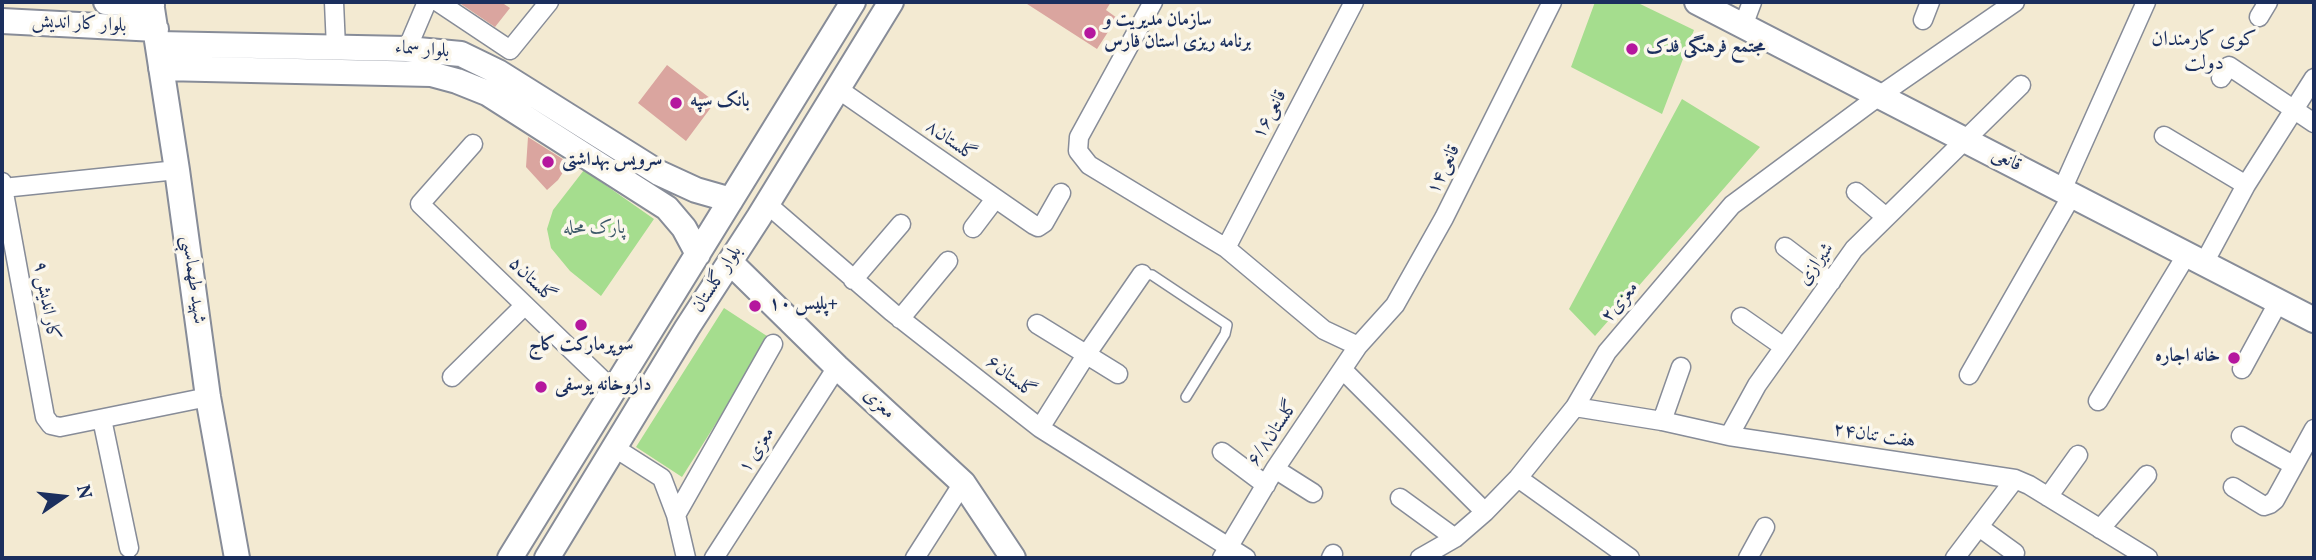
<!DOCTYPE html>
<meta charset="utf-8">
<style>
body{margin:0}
#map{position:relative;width:2316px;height:560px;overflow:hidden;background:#f3ead2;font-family:Vollkorn,serif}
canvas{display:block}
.frame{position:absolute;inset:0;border:4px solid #1b2f5e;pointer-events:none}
.north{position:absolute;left:28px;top:462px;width:70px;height:70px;-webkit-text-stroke:5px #fbf7ec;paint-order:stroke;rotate:76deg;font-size:19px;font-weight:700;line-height:28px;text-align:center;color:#1b2f5e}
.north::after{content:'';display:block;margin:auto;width:24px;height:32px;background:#1b2f5e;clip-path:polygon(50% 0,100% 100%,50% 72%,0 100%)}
</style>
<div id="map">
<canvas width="2316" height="560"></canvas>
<div class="frame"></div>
<div class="north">N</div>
</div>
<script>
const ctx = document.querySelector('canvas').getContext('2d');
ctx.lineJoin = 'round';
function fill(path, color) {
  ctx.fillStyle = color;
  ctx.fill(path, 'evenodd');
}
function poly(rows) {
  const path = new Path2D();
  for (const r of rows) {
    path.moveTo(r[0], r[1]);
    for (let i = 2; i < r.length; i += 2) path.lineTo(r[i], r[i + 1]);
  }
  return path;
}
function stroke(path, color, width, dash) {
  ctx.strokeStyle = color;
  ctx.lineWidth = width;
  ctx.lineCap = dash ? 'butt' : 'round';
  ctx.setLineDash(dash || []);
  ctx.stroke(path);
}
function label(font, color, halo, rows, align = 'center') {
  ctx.font = font + ' Vollkorn,Amiri,serif';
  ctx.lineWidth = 7;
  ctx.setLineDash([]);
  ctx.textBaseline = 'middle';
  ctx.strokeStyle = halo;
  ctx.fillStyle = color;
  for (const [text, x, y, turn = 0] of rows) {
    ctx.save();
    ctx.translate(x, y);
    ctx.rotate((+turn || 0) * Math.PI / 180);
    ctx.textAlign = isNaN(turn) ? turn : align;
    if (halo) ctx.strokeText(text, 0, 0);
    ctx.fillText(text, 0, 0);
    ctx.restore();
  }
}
fill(poly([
 [1595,2,1636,2,1694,30,1662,114,1571,67],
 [1682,99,1760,147,1595,336,1569,309],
 [584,170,654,219,601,296,570,271,551,248,547,229,553,210],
 [724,308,770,338,682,477,636,447]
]), '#a5dd8e');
fill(poly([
 [458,2,501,2,510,8,495,27],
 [1024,2,1111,2,1106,10,1117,18,1097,49],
 [667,65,715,102,686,141,638,103],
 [528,137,569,163,558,180,547,190,526,167]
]), '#daa59f');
const lane = poly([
 [1142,274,1152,275,1227,325,1225,334,1186,397]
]);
const street = poly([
 [334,2,336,48],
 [438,2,510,50,549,2],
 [1153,2,1079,137,1078,151,1089,165,1226,248,1324,330,1358,346],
 [2259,17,2268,2],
 [1923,20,1930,2],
 [1743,26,1752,2],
 [407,49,427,2],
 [2221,78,2229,66,2314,123],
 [838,89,1034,225,1038,227,1044,223,1061,193],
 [2164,136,2246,185],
 [473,144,420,204,613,390],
 [2,182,45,417,51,425,60,427,208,397],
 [3,188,177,170],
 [2062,190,2146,2],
 [1856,192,1886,217],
 [767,204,892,312,1040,428,1246,558],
 [973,228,995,199],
 [1785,247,1831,282],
 [1226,248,1354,2],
 [2204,263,2246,185,2314,78],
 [853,280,901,224],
 [1741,317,1784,347],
 [900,319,948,261],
 [1037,324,1118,374],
 [2242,369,2279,301],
 [1343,370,1485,512],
 [1969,375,2072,195],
 [452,377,525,305],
 [2098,401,2187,254],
 [1575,407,1662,421,1729,436,2015,479,2029,485,2148,558],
 [102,419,129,548],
 [1662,421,1681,367],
 [1040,428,1086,355,1142,274],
 [1729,436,1757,385,1854,249,2021,85],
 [2241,436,2293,465],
 [615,448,662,478,676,515,686,558],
 [1222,452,1266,485],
 [1275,469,1313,493],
 [1518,478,1630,558],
 [2233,487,2264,506,2270,504,2275,500,2314,429],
 [2048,497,2078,455],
 [1400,498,1455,538],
 [676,515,773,344],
 [1979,527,2015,553],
 [2100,529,2147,475],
 [714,558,837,367],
 [915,558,963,483],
 [1222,558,1275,469,1358,346,1395,305,1444,218,1552,2],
 [1331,558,1333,554],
 [1420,558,1455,538,1485,512,1518,478,1575,407,1607,352,1732,205,1879,96,2015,2],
 [1748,558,1765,527],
 [1955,558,2015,479]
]);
const secondary = poly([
 [106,2,152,5],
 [151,2,177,170,208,397,237,558],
 [1697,2,2314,320],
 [2,21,156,29],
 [158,44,407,49,461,54,498,72,659,173,696,190,731,200],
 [161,68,431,74,457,81,487,93,667,208,684,228,698,254],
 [730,262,837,367,963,483,1013,558],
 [510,558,853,2],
 [547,558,687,328,759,217,891,2]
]);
stroke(lane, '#878c98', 12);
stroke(street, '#878c98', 21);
stroke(secondary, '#878c98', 28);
stroke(lane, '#fff', 9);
stroke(street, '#fff', 18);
stroke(secondary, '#fff', 24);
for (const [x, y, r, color] of [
 [1090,33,7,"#b5179e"],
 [1632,49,7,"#b5179e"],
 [676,103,7,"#b5179e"],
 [548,162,7,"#b5179e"],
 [755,306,7,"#b5179e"],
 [581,325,7,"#b5179e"],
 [2234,358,7,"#b5179e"],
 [541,387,7,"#b5179e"]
]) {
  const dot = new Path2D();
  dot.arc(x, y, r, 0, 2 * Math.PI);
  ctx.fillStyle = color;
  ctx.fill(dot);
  stroke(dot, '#fbf7ec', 2.5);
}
label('bold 19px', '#1b2f5e', '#fbf7ec', [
 ["سازمان مدیریت و",1104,22],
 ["برنامه ریزی استان فارس",1104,44],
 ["مجتمع فرهنگی فدک",1646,49],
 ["بانک سپه",690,103],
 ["سرویس بهداشتی",562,162],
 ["پلیس ۱۰+",769,306],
 ["سوپرمارکت کاج",581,347,"center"],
 ["خانه اجاره",2220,358,"right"],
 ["داروخانه یوسفی",555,387]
], 'left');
label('19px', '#1b2f5e', '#fbf7ec', [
 ["بلوار کار اندیش",79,25,3],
 ["بلوار سماء",422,51,4],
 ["۱۶قانعی",1271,115,-62],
 ["گلستان۸",950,142,35],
 ["قانعی",2006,161,27],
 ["۱۴قانعی",1445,170,-64],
 ["شیرازی",1817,265,-54],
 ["شهید طهماسبی",192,280,82],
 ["بلوار گلستان",718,280,-57],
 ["گلستان۵",531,281,44],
 ["۹ کار اندیش",45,301,80],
 ["۲معزی",1621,303,-50],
 ["گلستان۶",1010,378,38],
 ["معزی",878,405,43],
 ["۶/۸گلستان",1274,434,-56],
 ["هفت تنان۲۴",1874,437,9],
 ["معزی ۱",758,451,-57]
]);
label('19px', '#3e5a6a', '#fbf7ec', [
 ["پارک محله",594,230]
]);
label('21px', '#1b2f5e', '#fbf7ec', [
 ["کوی کارمندان",2204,41],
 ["دولت",2204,65]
]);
</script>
